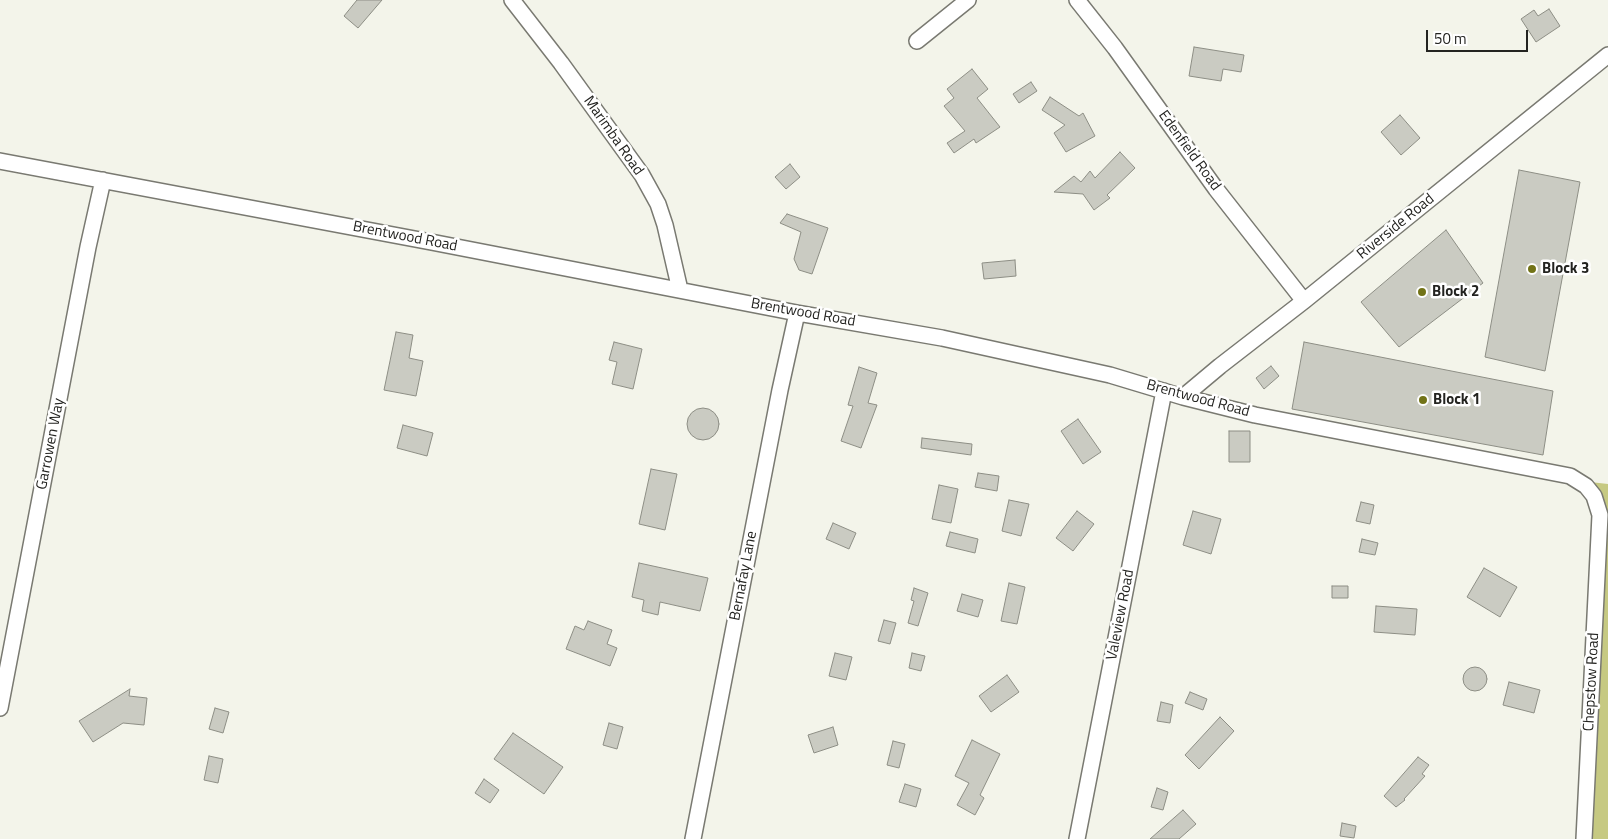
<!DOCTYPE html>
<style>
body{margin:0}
#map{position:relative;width:1608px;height:839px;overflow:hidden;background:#f3f4ea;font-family:"Titillium Web",sans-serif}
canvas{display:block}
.scale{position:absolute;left:1426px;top:30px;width:102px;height:22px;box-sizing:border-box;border:2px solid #232320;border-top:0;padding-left:6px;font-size:15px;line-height:18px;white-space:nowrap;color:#232320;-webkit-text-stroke:4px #fff;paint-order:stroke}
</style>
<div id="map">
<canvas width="1608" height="839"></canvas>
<div class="scale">50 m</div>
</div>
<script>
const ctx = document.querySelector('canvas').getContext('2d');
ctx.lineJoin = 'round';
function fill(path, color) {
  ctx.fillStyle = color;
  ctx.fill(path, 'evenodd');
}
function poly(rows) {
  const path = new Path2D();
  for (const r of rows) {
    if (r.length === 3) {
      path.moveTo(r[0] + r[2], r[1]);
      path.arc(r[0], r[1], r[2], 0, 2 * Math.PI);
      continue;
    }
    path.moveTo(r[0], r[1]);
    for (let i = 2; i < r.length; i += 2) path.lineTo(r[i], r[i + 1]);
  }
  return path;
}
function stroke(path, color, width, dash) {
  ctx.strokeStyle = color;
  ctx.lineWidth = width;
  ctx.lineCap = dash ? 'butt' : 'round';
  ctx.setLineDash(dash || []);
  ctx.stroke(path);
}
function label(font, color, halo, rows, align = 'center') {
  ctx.font = font + ' "Titillium Web",sans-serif';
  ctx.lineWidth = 5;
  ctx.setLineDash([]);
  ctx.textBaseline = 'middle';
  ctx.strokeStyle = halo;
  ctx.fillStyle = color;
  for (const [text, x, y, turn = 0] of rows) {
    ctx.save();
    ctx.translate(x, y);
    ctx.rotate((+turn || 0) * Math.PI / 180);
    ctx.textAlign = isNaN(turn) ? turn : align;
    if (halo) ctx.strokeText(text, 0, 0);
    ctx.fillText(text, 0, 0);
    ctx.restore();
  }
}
fill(poly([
 [1590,482,1608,484,1608,839,1588,839,1605,512]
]), '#c6c982');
const building = poly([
 [357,0,382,0,358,28,344,16,357,0],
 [1549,9,1560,26,1536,42,1521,19,1534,10,1538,16,1549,9],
 [1194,47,1244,55,1241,72,1223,69,1221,81,1189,76,1194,47],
 [972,69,988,89,977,98,1000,127,976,143,974,139,954,153,947,143,965,131,944,106,954,98,947,89,972,69],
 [1031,82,1037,91,1019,103,1013,94,1031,82],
 [1050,97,1079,116,1083,113,1095,136,1066,152,1054,133,1065,125,1042,110,1050,97],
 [1400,115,1420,138,1401,155,1381,132,1400,115],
 [1120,152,1135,168,1107,195,1110,198,1094,210,1083,194,1054,192,1074,176,1081,182,1090,171,1095,178,1120,152],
 [790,164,800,177,786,189,775,177,790,164],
 [1519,170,1580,182,1545,371,1485,357,1519,170],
 [787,214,828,228,812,274,799,270,794,259,801,232,780,223,787,214],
 [1446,230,1483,283,1399,347,1361,302,1446,230],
 [1015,260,1016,276,984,279,982,263,1015,260],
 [396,332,413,335,409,358,423,361,416,396,384,390,396,332],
 [614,342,642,349,633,389,612,384,617,362,609,360,614,342],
 [1304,342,1553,391,1543,455,1292,409,1304,342],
 [1271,366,1279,376,1264,389,1256,378,1271,366],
 [859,367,877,373,868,403,877,405,861,448,841,441,853,406,848,405,859,367],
 [703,424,16],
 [1078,419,1101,452,1083,464,1061,431,1078,419],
 [403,425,433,433,427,456,397,448,403,425],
 [1229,431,1250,431,1250,462,1229,462,1229,431],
 [922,438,972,444,971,455,921,448,922,438],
 [651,469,677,474,665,530,639,524,651,469],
 [978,473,999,476,997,491,975,487,978,473],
 [939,485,958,489,951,523,932,519,939,485],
 [1009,500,1029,504,1021,536,1002,531,1009,500],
 [1361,502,1374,505,1370,524,1356,521,1361,502],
 [1077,511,1094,524,1073,551,1056,538,1077,511],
 [1193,511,1221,519,1211,554,1183,545,1193,511],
 [833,523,856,533,849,549,826,539,833,523],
 [950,532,978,539,975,553,946,546,950,532],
 [1362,539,1378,543,1375,555,1359,552,1362,539],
 [639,563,708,578,700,611,660,602,658,615,642,611,644,600,632,597,639,563],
 [1484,568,1517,587,1500,617,1467,597,1484,568],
 [1009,583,1025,587,1017,624,1001,621,1009,583],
 [1332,586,1348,586,1348,598,1332,598,1332,586],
 [914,588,928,593,918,626,908,623,914,601,911,600,914,588],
 [962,594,983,600,978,617,957,611,962,594],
 [1376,606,1417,609,1415,635,1374,632,1376,606],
 [884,620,896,623,890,644,878,641,884,620],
 [588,621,612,630,607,644,617,648,610,666,566,649,575,626,584,630,588,621],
 [835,653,852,657,846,680,829,676,835,653],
 [912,653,925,656,921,671,909,668,912,653],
 [1475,679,12],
 [1007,675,1019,692,991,712,979,696,1007,675],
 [1509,682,1540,690,1534,713,1503,705,1509,682],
 [130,689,129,696,147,698,144,725,123,723,93,742,79,721,130,689],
 [1190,692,1207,699,1203,710,1185,703,1190,692],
 [1161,702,1173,705,1170,723,1157,721,1161,702],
 [215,708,229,712,223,733,209,729,215,708],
 [1220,717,1234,731,1199,769,1185,755,1220,717],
 [609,723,623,727,617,749,603,745,609,723],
 [833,727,838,745,814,753,808,735,833,727],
 [513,733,563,767,544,794,494,759,513,733],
 [972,740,1000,754,980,795,984,798,975,815,957,805,969,783,955,776,972,740],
 [893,741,905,744,899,768,887,765,893,741],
 [209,756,223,759,218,783,204,780,209,756],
 [1418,757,1429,765,1422,774,1425,776,1404,799,1405,800,1396,807,1384,796,1418,757],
 [484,779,499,790,490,803,475,793,484,779],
 [905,784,921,789,916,807,899,802,905,784],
 [1157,788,1168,792,1163,810,1151,807,1157,788],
 [1183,810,1196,824,1179,839,1150,839,1183,810],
 [1342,823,1356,826,1354,838,1340,836,1342,823]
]);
fill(building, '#cacbc2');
stroke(building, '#8d8e85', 1);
const street = poly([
 [512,0,561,63,642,175,658,204,665,225,680,290],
 [1077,0,1115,48,1216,189,1304,301],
 [917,41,968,0],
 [0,161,431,242,797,313,942,338,1110,375,1183,397,1255,415,1570,476,1586,486,1594,496,1600,515,1584,839],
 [1183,397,1220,366,1304,301,1608,55],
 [0,708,88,247,103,180],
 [693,839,780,390,797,313],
 [1077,839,1164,391]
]);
stroke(street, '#797971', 18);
stroke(street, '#fff', 15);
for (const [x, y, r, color] of [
 [1532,269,5,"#727317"],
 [1422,292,5,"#727317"],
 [1423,400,5,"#727317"]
]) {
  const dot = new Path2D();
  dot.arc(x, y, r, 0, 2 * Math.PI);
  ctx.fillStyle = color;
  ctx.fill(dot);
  stroke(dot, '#fff', 2);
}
label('15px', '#232320', '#fff', [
 ["Marimba Road",613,136,55],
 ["Edenfield Road",1189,151,54],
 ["Riverside Road",1396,227,-39],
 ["Brentwood Road",405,237,11],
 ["Brentwood Road",803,313,10],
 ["Brentwood Road",1198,399,15],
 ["Garrowen Way",51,444,-79],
 ["Bernafay Lane",744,576,-79],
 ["Valeview Road",1121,615,-79],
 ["Chepstow Road",1592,682,-87]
]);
label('bold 15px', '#232320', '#fff', [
 ["Block 3",1542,269],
 ["Block 2",1432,292],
 ["Block 1",1433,400]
], 'left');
</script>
